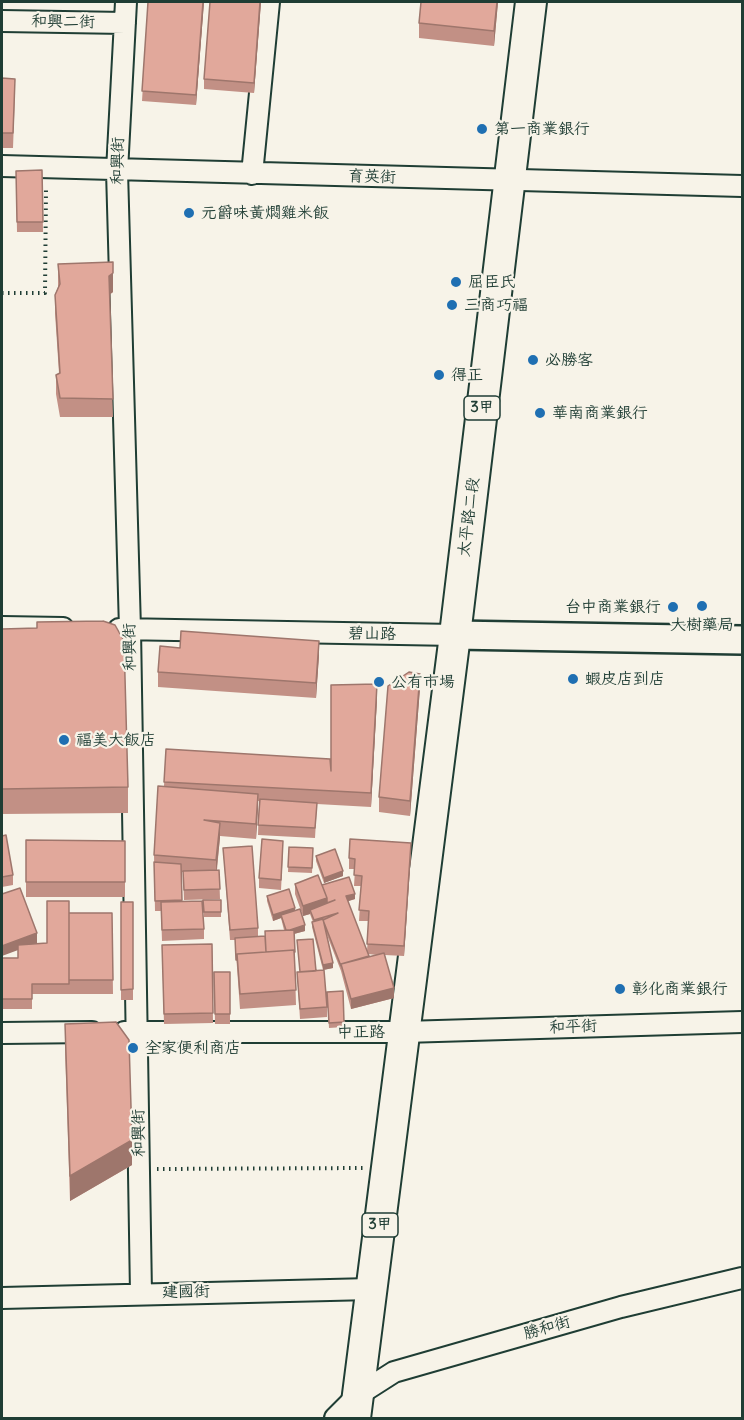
<!DOCTYPE html>
<meta charset="utf-8">
<style>
body{margin:0}
#map{position:relative;width:744px;height:1420px;overflow:hidden;background:#f7f3e8;font-family:Delius,sans-serif}
canvas{display:block}
.frame{position:absolute;inset:0;border:3px solid #1f3d34;pointer-events:none}
</style>
<div id="map">
<canvas width="744" height="1420"></canvas>
<div class="frame"></div>
</div>
<script>
const ctx = document.querySelector('canvas').getContext('2d');
ctx.lineJoin = 'round';
function poly(rows) {
  const path = new Path2D();
  for (const r of rows) {
    path.moveTo(r[0], r[1]);
    for (let i = 2; i < r.length; i += 2) path.lineTo(r[i], r[i + 1]);
  }
  return path;
}
function stroke(path, color, width, dash) {
  ctx.strokeStyle = color;
  ctx.lineWidth = width;
  ctx.lineCap = dash ? 'butt' : 'round';
  ctx.setLineDash(dash || []);
  ctx.stroke(path);
}
function fill(path, color) {
  ctx.fillStyle = color;
  ctx.fill(path, 'evenodd');
}
function label(font, color, halo, rows, align = 'center') {
  ctx.font = font + ' Delius,"LXGW WenKai TC",sans-serif';
  ctx.lineWidth = 4.5;
  ctx.setLineDash([]);
  ctx.textBaseline = 'middle';
  ctx.strokeStyle = halo;
  ctx.fillStyle = color;
  for (const [text, x, y, turn = 0] of rows) {
    ctx.save();
    ctx.translate(x, y);
    ctx.rotate((+turn || 0) * Math.PI / 180);
    ctx.textAlign = isNaN(turn) ? turn : align;
    if (halo) ctx.strokeText(text, 0, 0);
    ctx.fillText(text, 0, 0);
    ctx.restore();
  }
}
const minor = poly([
 [126,2,117,171,130,629,141,1293],
 [2,21,125,23],
 [2,166,742,186],
 [252,174,269,2],
 [2,627,63,628],
 [119,629,455,635],
 [124,1032,404,1032,742,1022],
 [2,1033,92,1032],
 [2,1298,371,1289],
 [335,1418,358,1395,394,1372,621,1307,742,1278]
]);
const secondary = poly([
 [455,635,742,640]
]);
const primary = poly([
 [355,1418,455,635,531,2]
]);
stroke(minor, '#1f3d34', 24);
stroke(secondary, '#1f3d34', 32);
stroke(primary, '#1f3d34', 34);
stroke(poly([
 [2,293,45,293,46,187],
 [157,1169,363,1168]
]), '#1f3d34', 4, [1.5, 4.5]);
stroke(minor, '#f7f3e8', 20);
stroke(secondary, '#f7f3e8', 27);
stroke(primary, '#f7f3e8', 30);
fill(poly([
 [148,2,204,2,196,105,142,101],
 [261,2,254,93,204,89,204,79],
 [498,2,494,46,419,38,419,23],
 [2,78,15,93,13,148,2,148],
 [42,170,43,232,17,232,16,171],
 [58,264,113,292,109,295,113,417,60,417,56,394,56,375,59,373,55,313,55,295,58,287],
 [2,629,128,787,128,813,2,814],
 [180,648,319,655,316,698,158,687,158,672],
 [420,688,410,816,379,812,379,797],
 [377,699,371,807,317,804,315,838,258,835,259,801,258,801,256,839,220,836,217,870,219,870,220,899,184,900,183,872,181,872,182,902,204,929,204,939,162,941,161,911,155,911,154,855,164,786,166,749,331,771],
 [2,836,13,875,13,885,2,887],
 [26,840,125,841,125,897,26,897],
 [289,847,313,848,312,873,288,872],
 [223,848,258,928,258,937,265,936,284,930,281,918,273,921,267,901,267,896,295,910,305,931,294,934,296,1005,240,1009,235,940,230,940],
 [283,851,281,890,259,888,259,878],
 [411,853,404,956,385,955,394,998,351,1009,341,971,325,930,333,968,323,970,312,927,313,922,310,914,303,916,295,894,295,884,322,885,355,899,347,901,367,951,369,921,359,921,361,886,354,886,355,869,349,869,349,858],
 [368,954,377,955,369,957],
 [316,856,343,876,324,883,316,861],
 [203,900,221,900,221,917,204,917],
 [121,902,133,902,133,1000,121,1000],
 [69,913,112,913,113,994,32,994,32,1009,2,1009,2,958,18,958,18,950,37,943,33,944,47,943],
 [212,944,213,1023,164,1024,162,945],
 [316,971,327,1007,327,1017,300,1019,297,972],
 [214,972,230,972,230,1024,215,1024],
 [343,991,344,1027,329,1028,327,992],
 [65,1024,132,1165,70,1201,65,1049]
]), '#c29085');
fill(poly([
 [203,2,204,2,196,105,196,95],
 [260,2,261,2,254,93,254,83],
 [497,2,498,2,494,46,494,31],
 [113,262,113,292,109,295,109,276],
 [319,641,319,655,316,698,316,683],
 [420,674,420,688,410,816,410,801],
 [377,684,377,699,371,807,371,793],
 [258,794,258,809,256,839,256,824],
 [220,823,220,838,216,875,216,860],
 [411,843,411,853,404,956,404,946],
 [343,871,343,876,324,883,324,878],
 [355,894,355,899,346,902,346,896],
 [327,898,327,903,310,910,310,914,303,916,303,906],
 [295,908,295,914,281,915,281,918,273,921,273,915],
 [305,925,305,931,286,936,286,931],
 [37,933,37,943,2,956,2,946],
 [333,963,333,968,323,970,323,965],
 [394,988,394,998,351,1009,351,999],
 [132,1140,132,1165,70,1201,70,1176]
]), '#9e766c');
const building = poly([
 [148,2,203,2,196,95,142,91,148,2],
 [210,2,260,2,254,83,204,79,210,2],
 [421,2,497,2,494,31,419,23,421,2],
 [2,78,15,79,13,133,2,133,2,78],
 [42,170,43,222,17,222,16,171,42,170],
 [113,262,113,273,109,276,113,399,60,398,56,375,60,373,55,295,60,284,58,264,113,262],
 [103,621,115,625,124,641,128,787,2,789,2,629,37,628,37,622,103,621],
 [181,631,319,641,316,683,158,672,160,646,180,648,181,631],
 [409,672,420,674,410,801,379,797,388,686,409,672],
 [377,684,371,793,164,782,166,749,330,759,331,771,331,685,377,684],
 [158,786,258,794,256,824,204,820,220,823,216,860,154,855,158,786],
 [260,799,317,803,315,828,258,825,260,799],
 [6,835,13,875,2,877,2,836,6,835],
 [262,839,283,841,281,880,259,878,262,839],
 [350,839,411,843,404,946,367,944,369,911,359,910,362,876,354,875,355,859,349,858,350,839],
 [26,840,125,841,125,882,26,882,26,840],
 [252,846,258,928,230,930,223,848,252,846],
 [289,847,313,848,312,868,288,867,289,847],
 [335,849,343,871,324,878,316,856,335,849],
 [154,862,181,864,182,900,155,901,154,862],
 [219,870,220,889,184,890,183,871,219,870],
 [318,875,327,898,303,906,295,884,318,875],
 [349,877,355,894,346,896,369,956,341,964,341,966,323,920,338,913,314,920,310,910,335,900,327,903,327,898,322,885,349,877],
 [20,888,37,933,2,946,2,894,20,888],
 [289,889,295,908,273,915,267,896,289,889],
 [203,900,221,900,221,912,204,912,203,900],
 [47,901,69,901,69,984,32,984,32,999,2,999,2,958,18,958,18,945,47,943,47,901],
 [202,901,204,929,162,930,161,902,202,901],
 [121,902,133,902,133,989,121,990,121,902],
 [300,909,305,925,290,930,286,930,281,915,300,909],
 [69,913,112,913,113,980,69,980,69,913],
 [323,919,333,963,323,965,312,922,323,919],
 [294,930,295,952,294,952,294,950,266,952,265,931,294,930],
 [265,936,266,952,237,954,237,960,236,960,235,938,265,936],
 [313,939,316,971,300,972,297,940,313,939],
 [212,944,213,1013,164,1014,162,945,212,944],
 [294,950,296,990,240,994,237,954,294,950],
 [384,953,394,988,351,999,341,964,384,953],
 [324,970,327,1007,300,1009,297,972,324,970],
 [214,972,230,972,230,1014,215,1014,214,972],
 [343,991,344,1022,329,1023,327,992,343,991],
 [116,1022,129,1040,132,1140,70,1176,65,1024,116,1022]
]);
fill(building, '#e1a89b');
stroke(building, '#9e766c', 1.5);
for (const [x, y, r, color] of [
 [482,129,6,"#1f6fb2"],
 [189,213,6,"#1f6fb2"],
 [456,282,6,"#1f6fb2"],
 [452,305,6,"#1f6fb2"],
 [533,360,6,"#1f6fb2"],
 [439,375,6,"#1f6fb2"],
 [540,413,6,"#1f6fb2"],
 [702,606,6,"#1f6fb2"],
 [673,607,6,"#1f6fb2"],
 [573,679,6,"#1f6fb2"],
 [379,682,6,"#1f6fb2"],
 [64,740,6,"#1f6fb2"],
 [620,989,6,"#1f6fb2"],
 [133,1048,6,"#1f6fb2"]
]) {
  const dot = new Path2D();
  dot.arc(x, y, r, 0, 2 * Math.PI);
  ctx.fillStyle = color;
  ctx.fill(dot);
  stroke(dot, '#f7f3e8', 2);
}
for (const [x, y, w] of [
 [482,408,36],
 [380,1225,36]
]) {
  const box = new Path2D();
  box.roundRect(x - w / 2, y - 12, w, 24, 4.5);
  ctx.fillStyle = '#f7f3e8';
  ctx.fill(box);
  stroke(box, '#1f3d34', 1.5);
}
label('bold 15px', '#1f3d34', null, [
 ["3甲",482,408],
 ["3甲",380,1225]
]);
label('16px', '#1f3d34', '#f7f3e8', [
 ["和興二街",63,22,1],
 ["和興街",118,161,-89],
 ["育英街",372,177,2],
 ["太平路二段",469,517,-83],
 ["碧山路",372,634,1],
 ["和興街",130,647,-91],
 ["和平街",573,1027,-2],
 ["中正路",361,1032],
 ["和興街",139,1133,-91],
 ["建國街",186,1292,-1],
 ["勝和街",547,1328,-16]
]);
label('16px', '#1f3d34', '#f7f3e8', [
 ["第一商業銀行",494,129],
 ["元爵味黃燜雞米飯",201,213],
 ["屈臣氏",468,282],
 ["三商巧福",464,305],
 ["必勝客",545,360],
 ["得正",451,375],
 ["華南商業銀行",552,413],
 ["台中商業銀行",661,607,"right"],
 ["大樹藥局",702,625,"center"],
 ["蝦皮店到店",585,679],
 ["公有市場",391,682],
 ["福美大飯店",76,740],
 ["彰化商業銀行",632,989],
 ["全家便利商店",145,1048]
], 'left');
</script>
